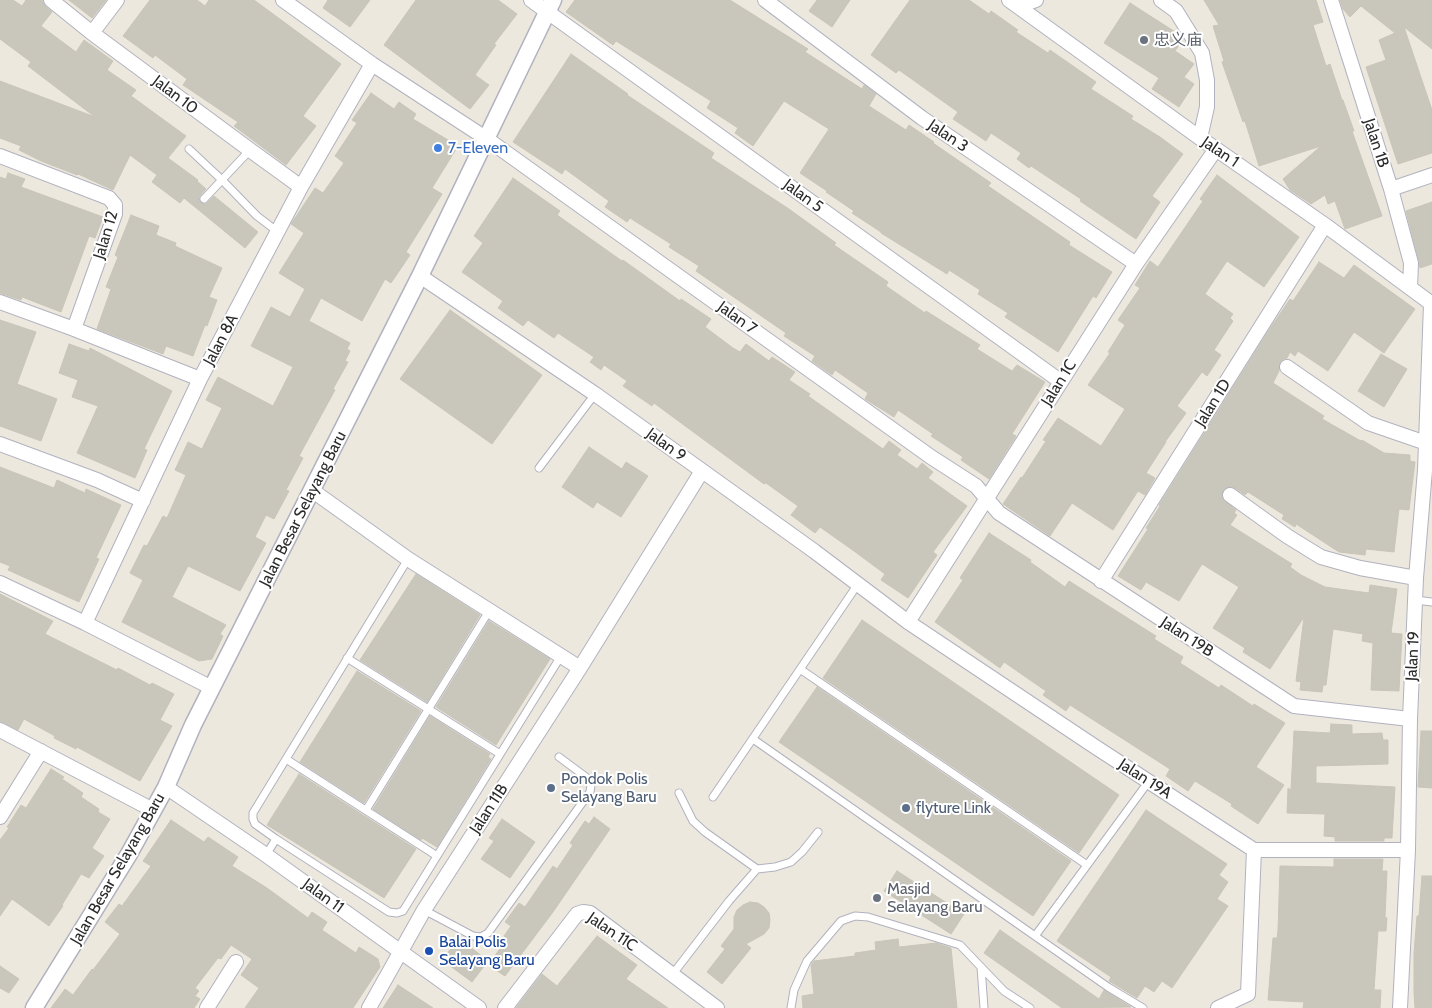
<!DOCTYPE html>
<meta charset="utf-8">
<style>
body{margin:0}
canvas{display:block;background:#ede8de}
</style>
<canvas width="1432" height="1008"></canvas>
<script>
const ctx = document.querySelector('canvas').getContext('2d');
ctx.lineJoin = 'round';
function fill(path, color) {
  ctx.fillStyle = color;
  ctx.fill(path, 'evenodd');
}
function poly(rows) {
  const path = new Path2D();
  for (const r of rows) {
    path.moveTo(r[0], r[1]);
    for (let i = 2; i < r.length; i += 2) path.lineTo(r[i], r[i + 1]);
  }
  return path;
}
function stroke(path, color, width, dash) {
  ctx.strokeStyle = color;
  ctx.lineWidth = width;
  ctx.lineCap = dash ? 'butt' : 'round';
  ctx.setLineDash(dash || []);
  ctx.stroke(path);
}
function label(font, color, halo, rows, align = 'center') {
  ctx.font = font + ' Cabin,"Noto Sans SC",sans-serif';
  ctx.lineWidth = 4;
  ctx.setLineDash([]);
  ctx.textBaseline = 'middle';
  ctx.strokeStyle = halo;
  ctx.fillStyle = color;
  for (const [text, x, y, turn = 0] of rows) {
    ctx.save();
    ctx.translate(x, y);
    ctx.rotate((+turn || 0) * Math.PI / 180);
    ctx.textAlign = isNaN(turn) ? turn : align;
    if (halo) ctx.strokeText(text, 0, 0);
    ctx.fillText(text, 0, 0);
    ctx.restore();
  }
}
const building = poly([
 [0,0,13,0,22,6,26,0,42,0,45,6,52,12,41,26,76,52,84,40,113,61,107,70,136,90,131,96,186,136,168,158,198,180,197,181,206,189,199,197,200,202,206,204,214,196,258,232,245,248,184,198,180,203,152,182,157,175,130,155,113,190,78,174,77,175,41,161,19,150,21,146,0,138,0,81,95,117,28,66,31,62,0,39,0,0],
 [69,0,106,0,92,18,69,0],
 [150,0,197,0,205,6,209,0,254,0,341,64,303,116,316,126,286,165,234,126,238,122,183,85,187,79,155,55,153,58,123,36,150,0],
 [328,0,370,0,350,27,323,8,328,0],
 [416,0,498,0,517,14,494,44,496,45,475,75,489,85,470,109,384,45,416,0],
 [575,0,730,0,808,49,805,52,862,89,864,85,876,94,869,106,906,130,909,125,934,142,933,143,991,183,988,186,1070,242,1069,245,1112,272,1096,298,1093,296,1058,352,1005,317,1008,313,978,294,980,290,949,270,947,274,881,233,881,232,852,213,854,211,826,192,827,191,800,173,829,129,784,101,753,146,735,133,738,128,707,108,711,101,616,41,613,45,566,12,575,0],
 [817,0,850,0,832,27,809,11,817,0],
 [910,0,969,0,989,14,991,11,1018,30,1016,32,1048,53,1050,50,1096,82,1091,89,1133,116,1131,119,1160,137,1183,154,1152,196,1160,202,1136,239,1080,201,1081,199,1031,166,1029,168,1017,159,1021,153,991,133,986,141,953,119,958,112,899,70,896,73,871,55,910,0],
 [1204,0,1316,0,1323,22,1313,25,1326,66,1330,64,1342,100,1343,100,1354,131,1352,131,1382,216,1345,229,1335,201,1328,204,1325,195,1311,204,1290,190,1283,179,1321,146,1259,166,1245,121,1243,122,1222,62,1224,61,1213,26,1219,25,1204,0],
 [1340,0,1432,0,1432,49,1404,27,1432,110,1432,153,1398,164,1366,67,1386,60,1379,40,1395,33,1361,6,1350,17,1343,9,1340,0],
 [1130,3,1180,35,1183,39,1175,51,1194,64,1184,77,1194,84,1179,107,1152,89,1159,78,1104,43,1130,3],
 [571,54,628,94,627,95,714,153,711,158,789,209,836,243,834,245,888,282,886,286,925,313,926,311,980,345,977,349,1012,371,1017,365,1045,382,1012,434,1016,436,989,479,961,460,963,457,931,436,933,434,898,410,894,417,865,399,868,393,835,370,832,375,812,361,815,356,784,336,786,333,696,271,699,266,669,247,671,244,630,218,627,222,605,207,609,201,565,169,562,174,513,142,571,54],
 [371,93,394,109,399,102,416,114,413,119,458,146,432,188,442,194,406,252,410,255,391,283,385,279,362,321,321,298,309,321,350,343,347,349,350,351,345,361,348,362,333,389,335,390,299,456,303,458,286,490,289,491,274,519,266,515,255,537,266,543,240,591,188,566,172,597,226,625,220,634,223,636,212,659,199,661,122,622,143,580,130,573,144,545,147,546,163,516,167,518,186,475,175,470,188,442,202,449,222,408,206,400,218,377,273,406,293,367,251,346,271,307,290,317,305,289,279,273,304,233,291,224,315,188,323,193,344,163,335,156,357,123,352,120,371,93],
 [8,173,25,179,21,187,103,217,95,238,89,236,61,312,22,297,21,300,0,293,0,177,6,179,8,173],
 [1217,175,1299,237,1264,287,1227,261,1205,294,1233,314,1230,318,1233,321,1214,350,1221,355,1207,376,1202,372,1177,406,1186,413,1165,442,1166,442,1146,473,1155,478,1145,495,1138,491,1113,530,1072,503,1050,536,1003,504,1021,477,1022,478,1046,441,1043,440,1058,418,1101,446,1125,409,1088,385,1110,353,1108,352,1125,325,1118,320,1140,288,1135,285,1150,261,1158,267,1203,201,1200,199,1217,175],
 [513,178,560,211,557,215,622,261,623,260,680,301,681,299,711,319,705,327,733,348,740,352,746,344,769,361,772,357,795,372,789,380,810,394,808,396,883,449,889,441,901,450,897,455,917,469,922,463,933,472,928,478,967,506,933,552,937,555,908,598,881,580,885,574,854,551,820,527,815,533,791,515,798,506,766,483,764,484,654,403,652,406,623,386,627,381,604,365,601,370,590,362,594,357,558,333,554,338,528,320,523,326,498,308,503,301,462,272,483,243,474,236,513,178],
 [1432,202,1432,264,1420,268,1419,261,1406,211,1432,202],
 [131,215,159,226,156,235,176,243,175,246,222,268,209,297,217,300,207,326,205,325,193,356,166,346,163,354,97,329,111,289,106,287,118,257,115,255,131,215],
 [1319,262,1344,278,1354,265,1415,309,1384,353,1354,332,1328,371,1298,351,1295,356,1290,352,1287,358,1280,362,1279,371,1273,383,1324,416,1322,419,1361,441,1362,440,1384,453,1410,455,1410,461,1415,462,1409,510,1399,509,1394,552,1366,549,1365,555,1339,552,1296,524,1295,527,1282,519,1284,515,1248,492,1245,495,1235,488,1227,487,1223,490,1222,498,1236,510,1234,513,1237,515,1230,525,1292,564,1290,567,1301,575,1325,587,1369,593,1370,585,1397,589,1391,633,1402,634,1399,691,1371,690,1373,643,1362,641,1363,634,1333,629,1326,685,1323,685,1322,692,1300,690,1301,682,1296,681,1304,617,1270,669,1243,652,1245,648,1213,628,1239,587,1202,564,1179,601,1146,582,1141,590,1118,576,1148,529,1146,528,1160,506,1159,505,1269,330,1290,299,1293,301,1319,262],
 [450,310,542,375,492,444,400,379,450,310],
 [0,320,36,332,17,384,57,399,41,441,0,426,0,320],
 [69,344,89,351,90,348,172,391,144,449,147,450,135,478,77,453,98,406,72,397,78,380,59,373,69,344],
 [1381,354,1407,369,1384,407,1358,391,1381,354],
 [589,447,622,469,626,462,648,476,621,517,597,502,593,508,562,487,589,447],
 [0,467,54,488,57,480,85,493,86,489,121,505,96,558,99,559,79,602,8,570,10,566,0,562,0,467],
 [989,533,1031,560,1030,562,1065,587,1069,581,1156,636,1154,639,1183,657,1180,663,1219,688,1221,685,1253,706,1254,704,1285,723,1256,767,1284,785,1258,824,1231,806,1232,804,1195,781,1188,791,1166,776,1170,769,1070,705,1066,711,1043,695,1046,691,1004,662,1000,668,935,622,963,580,960,578,989,533],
 [416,574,480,615,427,702,360,660,416,574],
 [0,594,53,621,45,634,117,670,118,668,150,685,152,683,174,694,160,720,172,726,140,781,77,747,76,749,54,738,55,736,24,719,18,730,0,721,0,594],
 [862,620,1119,795,1079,853,823,678,862,620],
 [489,621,550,659,496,745,436,707,489,621],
 [357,671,421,711,364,803,300,762,357,671],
 [817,687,1071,861,1033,916,779,742,817,687],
 [430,716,490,754,488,757,491,759,437,847,422,838,421,840,373,809,430,716],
 [1331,724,1352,725,1352,734,1382,733,1383,740,1388,740,1388,764,1316,766,1316,783,1395,787,1392,838,1384,838,1384,841,1335,841,1335,837,1324,836,1325,814,1287,813,1288,788,1291,790,1294,731,1330,733,1331,724],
 [1421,731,1432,731,1432,788,1418,787,1421,731],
 [51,769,64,777,62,779,83,793,81,797,99,809,98,812,110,819,92,848,104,856,89,878,81,874,62,905,63,906,49,926,12,899,0,916,0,840,9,828,7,827,21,805,26,808,51,769],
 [299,774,416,849,384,898,267,825,299,774],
 [1146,810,1227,864,1219,875,1228,882,1217,899,1228,906,1172,988,1162,981,1154,992,1145,986,1137,998,1109,981,1111,977,1057,941,1146,810],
 [594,817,610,829,553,912,505,976,488,965,507,939,504,936,511,926,505,922,519,903,525,907,553,866,557,869,573,845,570,843,585,821,589,824,594,817],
 [502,819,535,842,510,878,481,859,494,841,489,838,502,819],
 [171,820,204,842,208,837,238,857,232,866,267,888,308,918,312,912,327,922,322,930,356,953,359,947,378,959,380,967,353,1008,245,1008,259,988,241,975,252,959,231,945,221,959,218,958,195,988,199,991,195,996,200,999,194,1008,51,1008,65,989,73,995,92,969,93,970,120,934,105,922,119,904,122,906,151,866,143,861,171,820],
 [1334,859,1383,859,1382,871,1387,871,1385,917,1387,918,1386,931,1378,931,1374,990,1381,990,1380,1008,1303,1008,1304,1002,1268,1000,1273,938,1277,938,1278,930,1280,866,1334,867,1334,859],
 [897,871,964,914,951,934,884,891,897,871],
 [1422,876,1432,876,1432,1008,1415,1008,1414,993,1414,953,1417,916,1419,916,1422,876],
 [750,902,758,903,764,907,769,913,770,920,769,928,764,934,746,944,751,948,722,984,707,972,725,949,721,946,734,929,734,917,737,910,743,905,750,902],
 [1000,930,1099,999,1104,990,1131,1007,1062,1008,984,953,1000,930],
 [597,936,637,965,626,979,668,1008,516,1008,542,974,557,986,597,936],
 [459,938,488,961,472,982,442,960,459,938],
 [898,939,899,947,936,943,951,948,957,1008,803,1008,802,996,814,994,811,965,814,961,855,956,855,953,876,950,875,942,898,939],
 [0,966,19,979,9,993,0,988,0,966],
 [398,985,433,1008,383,1008,398,985]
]);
fill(building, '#c9c6bc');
stroke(building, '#c9c5b7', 1);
const service = poly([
 [189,149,222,180,257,216,278,232],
 [204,199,250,150],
 [539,468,595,394],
 [408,559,253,813,253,819,255,824,276,839,389,912,397,913,403,911,561,656],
 [1415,600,1432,602],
 [347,658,500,754],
 [800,669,1087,865],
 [753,739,1108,987,1143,1008],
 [286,759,437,856],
 [713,797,858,584],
 [366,810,489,611],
 [266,855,276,839],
 [757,869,775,867,791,862,802,852,818,832],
 [424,910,473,936,481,937,488,933,590,792,591,785,586,777,559,757],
 [1035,936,1149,781],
 [981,967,984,1008],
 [672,975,729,901,757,869,705,832,693,821,679,793],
 [791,1008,794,990,807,961,841,921,855,916,868,917,960,945,1004,991,1030,1008]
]);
const minor = poly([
 [51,0,92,33,250,150,301,187],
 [283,0,372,64,487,139,931,457,976,486,999,513,1294,706,1410,719],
 [531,0,1060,381],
 [765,0,922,118,1136,264],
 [1009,0,1200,138,1325,225,1432,304],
 [1161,0,1176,11,1202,53,1207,80,1207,107,1200,138],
 [1331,0,1391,189,1411,263,1410,288],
 [1017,6,1036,0],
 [92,33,117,0],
 [0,156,109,198,115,205,115,214,74,329],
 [1391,189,1432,175],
 [420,276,595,394,814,551,908,622,1097,748,1254,850,1408,850],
 [0,302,74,329,200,379],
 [1287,367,1368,423,1426,443],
 [0,444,97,480,143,501],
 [313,491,408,559,580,668],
 [1230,495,1287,536,1321,557,1360,568,1416,578],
 [1101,581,1325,225],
 [0,583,85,623,212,688],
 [908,622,1136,264,1216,149],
 [85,623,200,379,301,187,372,64],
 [0,730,153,810],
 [166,787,266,855,479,1008],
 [0,817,41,751],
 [207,1008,236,962],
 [369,1008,424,910,580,668,702,471],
 [505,1008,577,914,583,912,590,913,717,1008],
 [1218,1008,1248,994,1254,850],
 [1400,1008,1408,850,1410,719,1416,578,1425,470,1431,304]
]);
const tertiary = poly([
 [34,1008,129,854,166,787,193,725,420,276,553,0]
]);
stroke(service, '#b1b2bf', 9);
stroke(minor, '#b1b2bf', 16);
stroke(tertiary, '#b1b2bf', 19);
stroke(service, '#fff', 7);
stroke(minor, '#fff', 14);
stroke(tertiary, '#fff', 16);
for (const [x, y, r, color] of [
 [1144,40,5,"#6b7280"],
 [438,148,5,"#3f7fe0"],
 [551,788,5,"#5c6f8a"],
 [906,808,5,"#5c6f8a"],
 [877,898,5,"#6b7280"],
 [429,951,5,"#1a4fb4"]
]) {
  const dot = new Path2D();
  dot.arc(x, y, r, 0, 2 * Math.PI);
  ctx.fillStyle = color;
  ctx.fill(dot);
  stroke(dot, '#fff', 2);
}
label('16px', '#5b616d', '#fff', [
 ["忠义庙",1154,40],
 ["Masjid",887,889],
 ["Selayang Baru",887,907]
], 'left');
label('16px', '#2b2b2b', '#fff', [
 ["Jalan 10",175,95,37],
 ["Jalan 3",948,136,34],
 ["Jalan 1B",1376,143,72],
 ["Jalan 1",1220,152,34],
 ["Jalan 5",803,196,36],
 ["Jalan 12",106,235,-73],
 ["Jalan 7",737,318,36],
 ["Jalan 8A",221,340,-62],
 ["Jalan 1C",1059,383,-58],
 ["Jalan 1D",1213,403,-58],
 ["Jalan 9",666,445,36],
 ["Jalan Besar Selayang Baru",303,509,-63],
 ["Jalan 19B",1187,637,33],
 ["Jalan 19",1413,656,-87],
 ["Jalan 19A",1145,779,33],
 ["Jalan 11B",489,809,-57],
 ["Jalan Besar Selayang Baru",118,869,-60],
 ["Jalan 11",323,896,36],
 ["Jalan 11C",612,932,34]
]);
label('16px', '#366cbe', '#fff', [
 ["7-Eleven",448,148]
], 'left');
label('16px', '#4e5e75', '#fff', [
 ["Pondok Polis",561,779],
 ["Selayang Baru",561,797],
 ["flyture Link",916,808]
], 'left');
label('16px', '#164399', '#fff', [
 ["Balai Polis",439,942],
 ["Selayang Baru",439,960]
], 'left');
</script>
